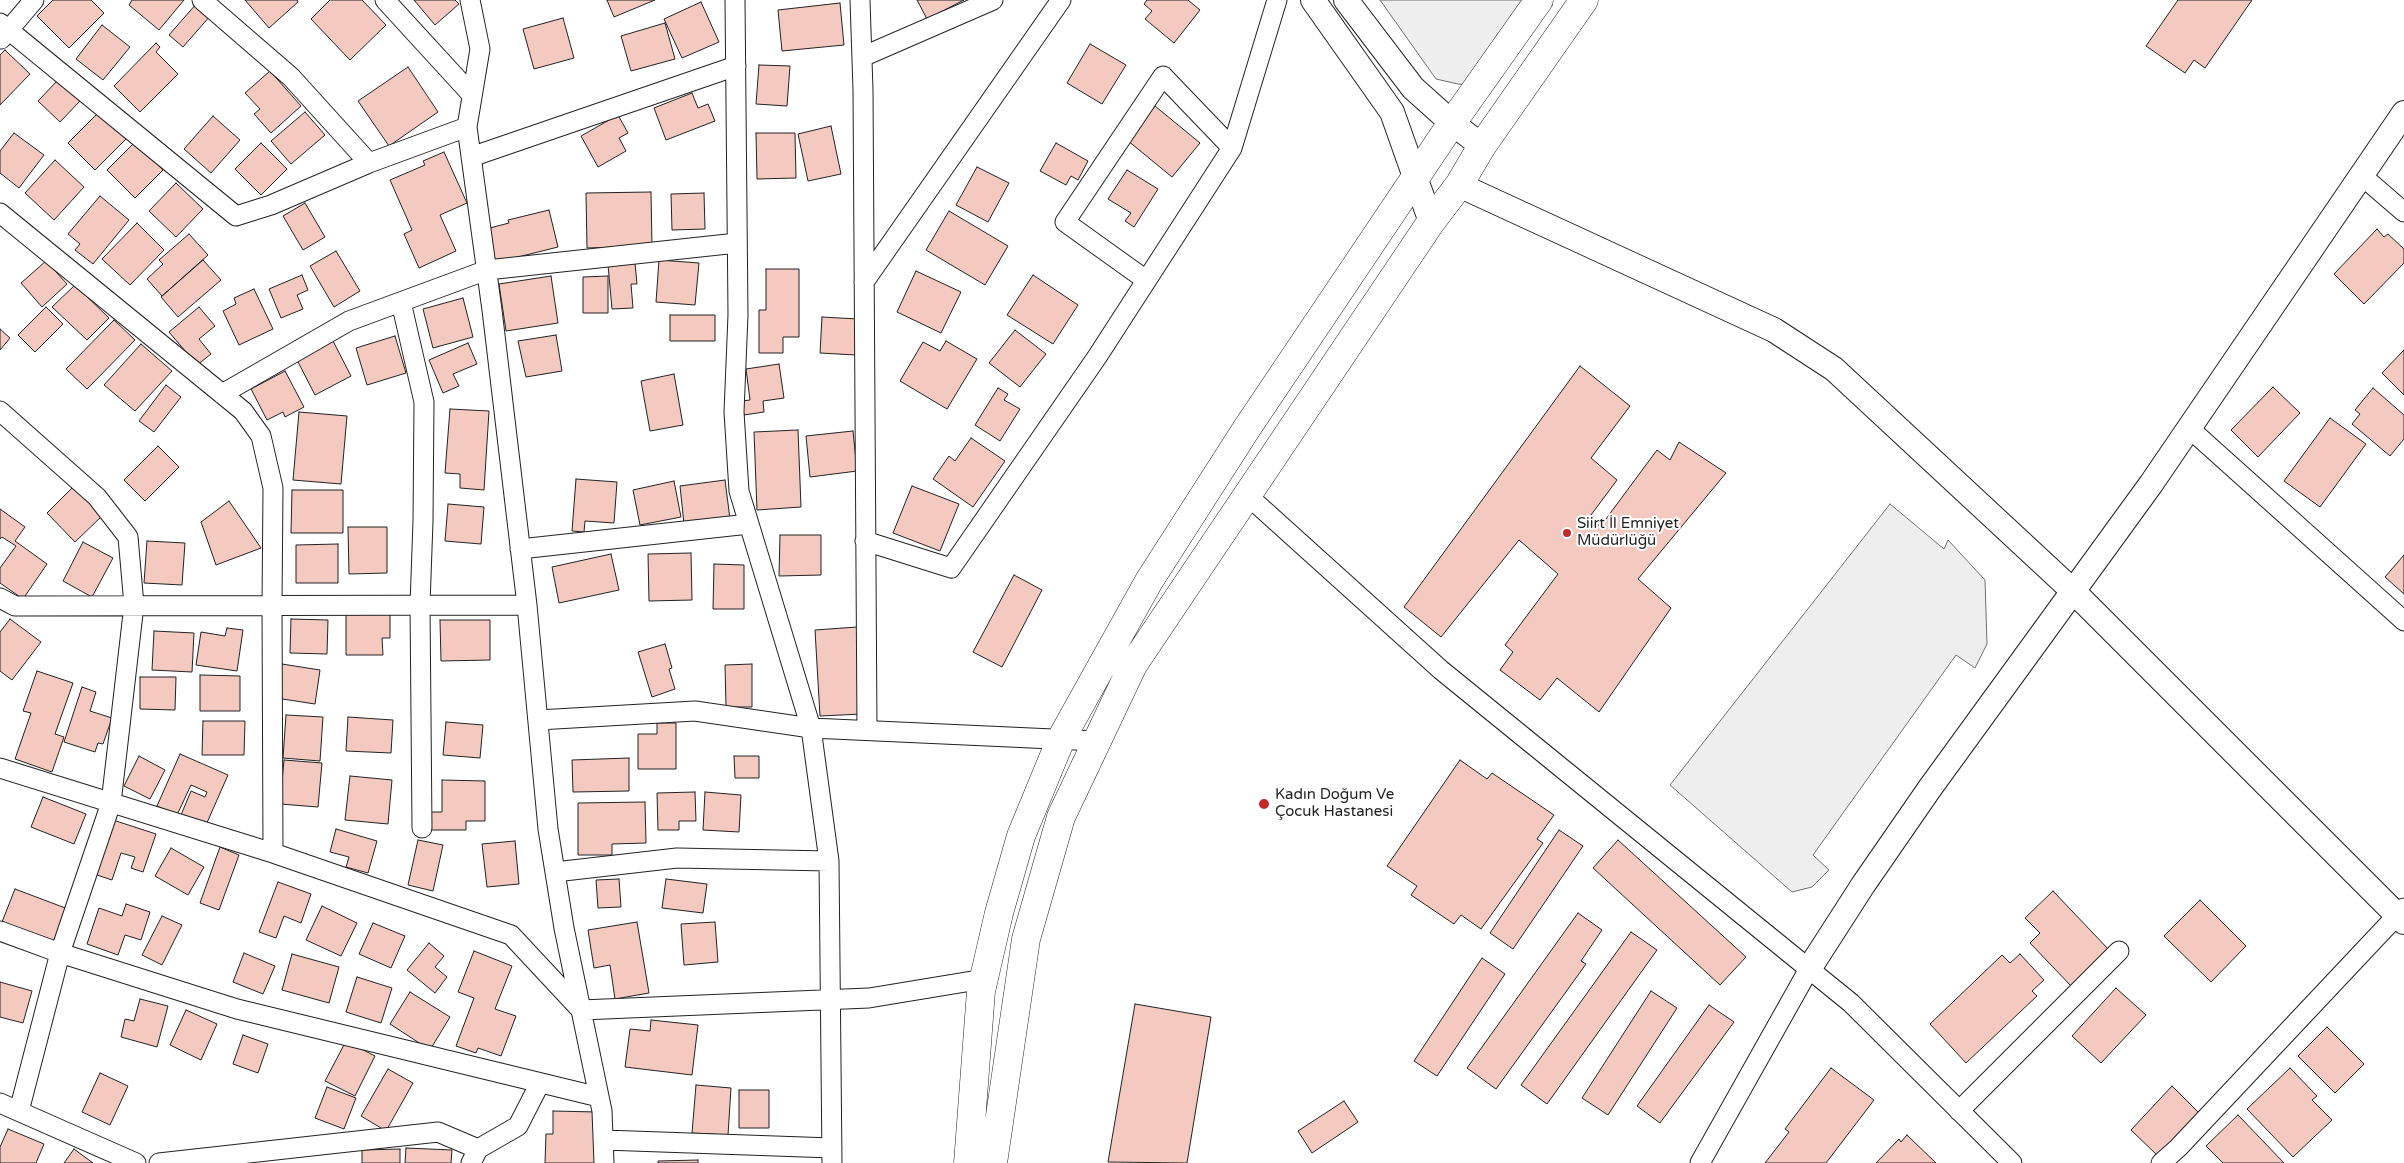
<!DOCTYPE html>
<meta charset="utf-8">
<style>
body{margin:0}
canvas{display:block;background:#fff}
</style>
<canvas width="2404" height="1163"></canvas>
<script>
const ctx = document.querySelector('canvas').getContext('2d');
ctx.lineJoin = 'round';
function fill(path, color) {
  ctx.fillStyle = color;
  ctx.fill(path, 'evenodd');
}
function poly(rows) {
  const path = new Path2D();
  for (const r of rows) {
    path.moveTo(r[0], r[1]);
    for (let i = 2; i < r.length; i += 2) path.lineTo(r[i], r[i + 1]);
  }
  return path;
}
function stroke(path, color, width, dash) {
  ctx.strokeStyle = color;
  ctx.lineWidth = width;
  ctx.lineCap = dash ? 'butt' : 'round';
  ctx.setLineDash(dash || []);
  ctx.stroke(path);
}
function label(font, color, halo, rows, align = 'center') {
  ctx.font = font + ' "Varela Round",sans-serif';
  ctx.lineWidth = 4;
  ctx.setLineDash([]);
  ctx.textBaseline = 'middle';
  ctx.strokeStyle = halo;
  ctx.fillStyle = color;
  for (const [text, x, y, turn = 0] of rows) {
    ctx.save();
    ctx.translate(x, y);
    ctx.rotate((+turn || 0) * Math.PI / 180);
    ctx.textAlign = isNaN(turn) ? turn : align;
    if (halo) ctx.strokeText(text, 0, 0);
    ctx.fillText(text, 0, 0);
    ctx.restore();
  }
}
const green = poly([
 [1380,0,1533,0,1472,85,1458,84,1436,79,1380,0],
 [1890,504,1944,549,1948,540,1985,580,1987,644,1975,668,1956,655,1813,855,1829,870,1812,887,1792,892,1670,785,1890,504]
]);
fill(green, '#eee');
stroke(green, '#6f6f6f', 1);
const building = poly([
 [53,0,91,0,104,13,69,48,37,16,53,0],
 [132,0,184,0,159,30,129,5,132,0],
 [245,0,297,0,298,2,269,28,245,0],
 [330,0,362,0,386,25,350,60,311,19,330,0],
 [414,0,455,0,459,4,435,25,414,0],
 [607,0,655,0,614,17,607,0],
 [917,0,964,0,927,19,917,0],
 [1147,0,1188,0,1200,10,1174,43,1145,19,1152,11,1144,4,1147,0],
 [2178,0,2252,0,2205,68,2194,60,2185,73,2146,46,2178,0],
 [701,2,719,42,682,58,664,19,701,2],
 [197,3,211,15,183,47,169,35,197,3],
 [840,3,844,45,782,51,778,10,840,3],
 [563,18,574,58,534,69,523,29,563,18],
 [665,23,675,59,631,71,621,36,665,23],
 [102,25,130,47,103,80,76,59,102,25],
 [156,43,160,47,156,52,178,74,140,112,114,86,156,43],
 [1090,44,1126,65,1102,104,1067,83,1090,44],
 [5,50,30,74,0,105,0,55,5,50],
 [759,65,790,66,787,106,756,104,759,65],
 [408,67,438,112,389,146,358,101,408,67],
 [270,71,301,106,271,133,254,114,260,109,245,93,270,71],
 [58,80,80,101,60,122,38,101,58,80],
 [692,93,698,108,708,104,715,121,666,140,654,108,692,93],
 [1155,106,1200,143,1172,177,1127,140,1155,106],
 [100,111,127,138,95,170,68,143,100,111],
 [305,112,325,135,291,164,271,141,305,112],
 [618,115,628,133,619,138,626,151,598,167,581,136,618,115],
 [213,116,240,140,211,173,184,149,213,116],
 [831,126,841,174,808,181,798,134,831,126],
 [14,133,44,155,19,188,0,173,0,151,14,133],
 [756,133,795,133,796,178,757,179,756,133],
 [135,142,163,170,135,198,107,170,135,142],
 [261,143,287,169,261,195,235,169,261,143],
 [1056,143,1088,161,1078,180,1071,176,1066,185,1040,171,1056,143],
 [444,152,467,203,440,215,456,251,419,268,404,234,412,230,390,180,425,165,423,161,444,152],
 [55,160,84,187,54,220,25,193,55,160],
 [977,167,1009,183,988,222,956,205,977,167],
 [1127,170,1158,189,1134,227,1125,221,1131,213,1108,199,1127,170],
 [176,183,203,209,176,237,149,211,176,183],
 [651,192,652,246,587,248,586,193,651,192],
 [704,193,705,229,672,230,671,194,704,193],
 [100,196,129,220,93,264,75,250,80,244,68,234,100,196],
 [305,203,325,237,303,250,283,216,305,203],
 [549,210,558,247,490,264,482,230,509,223,508,220,549,210],
 [949,211,1008,246,985,285,926,250,949,211],
 [137,223,164,250,130,285,102,259,137,223],
 [2377,229,2384,237,2388,234,2404,249,2404,263,2364,304,2334,274,2377,229],
 [189,234,208,255,162,296,147,279,163,264,159,260,189,234],
 [336,251,360,291,334,307,310,266,336,251],
 [203,260,221,280,178,317,161,297,203,260],
 [659,260,699,263,695,305,656,302,659,260],
 [46,261,67,284,42,307,21,283,46,261],
 [635,263,637,284,631,284,633,308,612,309,608,265,635,263],
 [766,269,799,269,799,337,783,337,783,353,759,353,759,310,766,310,766,269],
 [916,271,961,292,941,333,897,312,916,271],
 [302,275,308,290,297,295,303,309,281,318,269,289,302,275],
 [1033,275,1078,305,1053,344,1007,315,1033,275],
 [551,276,558,323,506,331,499,284,551,276],
 [608,276,608,313,583,313,583,277,608,276],
 [75,285,109,318,87,340,52,307,75,285],
 [254,289,273,329,239,345,223,311,236,304,234,298,254,289],
 [463,298,473,337,433,348,423,309,463,298],
 [46,307,63,324,35,352,18,335,46,307],
 [199,307,215,326,199,339,211,354,197,365,169,332,199,307],
 [670,315,715,315,715,341,670,341,670,315],
 [822,317,858,319,856,355,820,353,822,317],
 [114,320,135,340,87,389,66,369,114,320],
 [0,329,10,338,0,350,0,329],
 [1015,330,1046,354,1020,387,989,363,1015,330],
 [556,335,562,371,526,377,518,341,556,335],
 [395,336,406,373,367,385,356,348,395,336],
 [333,341,351,376,315,395,297,360,333,341],
 [946,341,977,359,947,409,900,381,923,342,940,351,946,341],
 [468,343,477,364,453,374,459,386,443,393,429,360,468,343],
 [141,344,172,371,135,411,104,385,141,344],
 [2404,350,2404,395,2382,373,2404,350],
 [779,364,784,398,763,401,764,412,744,415,742,401,750,400,746,369,779,364],
 [1580,366,1630,406,1591,458,1617,480,1591,515,1600,527,1657,450,1670,460,1679,442,1726,473,1638,579,1671,608,1599,712,1557,678,1540,700,1500,670,1513,652,1505,645,1558,574,1519,540,1441,637,1404,607,1580,366],
 [285,371,304,407,285,417,283,412,267,420,251,389,285,371],
 [674,374,683,425,650,431,641,381,674,374],
 [166,385,181,397,154,432,139,421,166,385],
 [2273,387,2300,413,2258,457,2231,430,2273,387],
 [998,388,1008,394,1004,400,1020,409,1000,441,975,425,998,388],
 [2373,388,2404,415,2404,439,2390,456,2352,424,2360,414,2355,410,2373,388],
 [450,409,489,411,484,490,460,488,460,474,445,473,450,409],
 [299,412,347,416,341,484,293,480,299,412],
 [2330,418,2366,444,2320,507,2284,481,2330,418],
 [798,430,801,507,757,510,754,432,798,430],
 [853,431,857,471,810,477,806,436,853,431],
 [971,438,1005,461,973,507,933,479,949,456,955,461,971,438],
 [158,446,179,467,145,501,124,480,158,446],
 [576,479,617,482,614,523,585,521,584,532,572,531,576,479],
 [725,480,730,519,684,524,680,486,725,480],
 [674,481,681,517,640,525,633,490,674,481],
 [912,486,959,504,940,551,893,533,912,486],
 [73,487,102,516,75,542,47,513,73,487],
 [292,490,343,490,343,533,291,533,292,490],
 [229,501,261,548,216,565,201,522,229,501],
 [448,504,484,507,481,544,445,541,448,504],
 [0,509,25,527,15,541,47,564,23,599,0,583,0,568,16,546,2,537,0,539,0,509],
 [348,527,387,527,387,573,349,574,348,527],
 [780,535,821,535,821,575,779,576,780,535],
 [147,541,185,543,182,585,144,583,147,541],
 [83,542,113,558,92,597,63,581,83,542],
 [338,544,338,583,296,583,296,545,338,544],
 [691,553,692,600,649,601,648,554,691,553],
 [611,554,619,590,559,603,552,567,611,554],
 [2404,555,2404,594,2385,577,2404,555],
 [714,564,744,565,744,609,713,609,714,564],
 [1014,575,1042,590,1002,667,973,652,1014,575],
 [346,614,390,614,390,638,382,638,383,655,346,655,346,614],
 [10,619,41,642,12,680,0,671,0,632,10,619],
 [291,619,328,620,327,654,290,653,291,619],
 [440,620,490,620,490,660,441,661,440,620],
 [857,627,862,714,820,716,815,630,857,627],
 [227,628,243,630,237,671,196,665,201,632,225,636,227,628],
 [154,631,194,633,192,672,152,670,154,631],
 [665,644,672,668,669,669,675,689,652,697,638,652,665,644],
 [282,664,320,670,315,704,276,698,282,664],
 [752,664,752,707,726,707,725,665,752,664],
 [37,671,73,683,55,734,64,737,52,772,15,759,31,713,23,711,37,671],
 [200,675,240,676,240,711,200,711,200,675],
 [140,677,176,677,175,710,140,709,140,677],
 [82,687,96,692,90,711,112,718,103,744,98,743,95,752,64,742,82,687],
 [286,715,323,717,320,761,283,758,286,715],
 [348,717,393,720,391,753,346,751,348,717],
 [203,721,245,721,244,755,202,755,203,721],
 [446,722,483,725,480,758,443,755,446,722],
 [657,723,676,723,676,769,638,769,638,734,657,734,657,723],
 [180,754,228,775,206,825,181,815,191,791,205,797,207,792,191,785,177,815,157,806,180,754],
 [139,756,165,770,150,799,124,786,139,756],
 [734,756,759,756,759,778,735,778,734,756],
 [629,758,629,791,573,792,572,760,629,758],
 [284,760,322,763,318,807,280,804,284,760],
 [1460,760,1487,779,1492,773,1554,815,1537,839,1543,843,1481,929,1461,915,1454,924,1411,895,1417,886,1387,866,1460,760],
 [350,776,392,780,388,824,345,820,350,776],
 [442,780,485,781,485,821,466,821,466,830,428,830,429,812,442,812,442,780],
 [695,792,696,821,679,821,679,830,658,830,657,793,695,792],
 [705,792,741,795,739,832,703,830,705,792],
 [43,797,86,814,74,844,31,827,43,797],
 [645,802,646,843,612,844,612,855,578,855,578,803,645,802],
 [113,820,156,834,143,872,131,868,135,857,121,853,112,880,94,874,113,820],
 [336,829,377,841,368,873,346,867,349,857,330,852,336,829],
 [1559,830,1583,846,1513,949,1490,933,1559,830],
 [418,840,443,845,433,891,408,885,418,840],
 [1618,840,1746,957,1720,985,1593,868,1618,840],
 [515,841,519,884,487,887,482,844,515,841],
 [220,847,239,855,219,910,200,903,220,847],
 [171,848,204,867,188,895,155,876,171,848],
 [619,879,621,907,598,908,596,880,619,879],
 [666,879,707,884,703,913,662,908,666,879],
 [278,882,311,894,301,923,284,916,276,938,259,932,278,882],
 [15,889,68,909,54,945,3,925,4,922,2,922,15,889],
 [2053,891,2110,951,2072,987,2030,943,2040,933,2025,918,2053,891],
 [2200,900,2246,946,2211,982,2164,936,2200,900],
 [126,904,150,912,141,940,125,935,118,955,87,944,99,908,122,916,126,904],
 [322,906,357,923,341,956,306,940,322,906],
 [1578,913,1602,930,1581,961,1586,964,1496,1089,1467,1068,1578,913],
 [162,916,182,925,162,965,142,955,162,916],
 [637,922,649,993,615,999,610,965,594,968,588,930,637,922],
 [715,922,718,962,684,965,681,924,715,922],
 [373,923,405,936,391,968,359,954,373,923],
 [1631,932,1657,950,1547,1104,1521,1085,1631,932],
 [429,943,444,956,435,967,447,977,435,993,407,970,429,943],
 [474,951,512,966,495,1009,516,1016,501,1056,478,1048,476,1053,456,1046,474,998,458,992,474,951],
 [244,953,275,966,263,994,233,982,244,953],
 [292,954,339,967,329,1003,282,990,292,954],
 [2020,954,2044,980,2032,991,2037,996,1966,1063,1930,1024,2002,955,2010,963,2020,954],
 [1482,958,1505,974,1437,1076,1414,1061,1482,958],
 [357,977,392,988,381,1023,346,1012,357,977],
 [0,982,32,991,23,1023,0,1017,0,982],
 [2116,988,2146,1015,2101,1063,2072,1036,2116,988],
 [1651,991,1677,1008,1608,1115,1582,1098,1651,991],
 [410,992,450,1017,430,1050,390,1024,410,992],
 [140,999,168,1006,157,1047,121,1037,125,1019,134,1021,140,999],
 [1135,1004,1211,1017,1187,1163,1108,1162,1135,1004],
 [1709,1005,1734,1022,1660,1123,1637,1106,1709,1005],
 [186,1010,217,1024,201,1060,170,1045,186,1010],
 [651,1020,698,1025,692,1075,625,1067,630,1029,650,1031,651,1020],
 [2327,1027,2364,1064,2335,1093,2298,1056,2327,1027],
 [243,1035,268,1044,258,1073,233,1064,243,1035],
 [346,1041,375,1056,355,1096,325,1081,346,1041],
 [1831,1068,1874,1100,1826,1163,1765,1163,1789,1132,1785,1129,1831,1068],
 [2290,1068,2317,1096,2312,1100,2332,1120,2293,1157,2247,1109,2290,1068],
 [388,1069,413,1083,386,1131,361,1116,388,1069],
 [100,1073,128,1086,110,1125,82,1112,100,1073],
 [696,1085,731,1088,728,1135,692,1133,696,1085],
 [2172,1086,2199,1113,2158,1156,2131,1130,2172,1086],
 [327,1087,356,1098,344,1129,315,1118,327,1087],
 [739,1090,769,1090,769,1128,739,1128,739,1090],
 [1344,1101,1358,1122,1312,1153,1298,1131,1344,1101],
 [553,1111,597,1112,596,1163,545,1163,546,1134,553,1134,553,1111],
 [2238,1115,2284,1163,2223,1163,2206,1146,2238,1115],
 [8,1129,44,1144,36,1163,0,1163,0,1147,8,1129],
 [1907,1135,1936,1163,1876,1163,1899,1139,1901,1142,1907,1135],
 [406,1148,452,1150,451,1163,405,1163,406,1148],
 [74,1149,93,1163,64,1163,74,1149],
 [400,1149,400,1163,362,1163,362,1150,400,1149],
 [698,1160,698,1163,658,1163,658,1161,698,1160]
]);
fill(building, '#f3c9c0');
stroke(building, '#222', 1);
const minor = poly([
 [202,0,291,77,369,163],
 [385,0,472,95],
 [470,0,480,49,467,127,492,310,527,605,548,829,564,928,602,1111,604,1163],
 [735,0,738,315,734,412,739,491,811,728,829,861,832,1163],
 [860,0,863,90,867,729],
 [0,23,236,216,271,205,369,163,467,127],
 [1,39,34,0],
 [862,57,993,0],
 [471,157,736,66],
 [2361,175,2404,212],
 [0,213,243,411,261,436,273,488,272,605,273,853],
 [1146,280,1065,222,1163,76,1232,148],
 [864,282,1061,0],
 [401,302,424,402,423,521,420,605,422,828],
 [222,394,349,321,487,270,737,243],
 [0,411,97,497,128,537,134,605,111,803,60,953,19,1111],
 [2189,428,2404,621],
 [1247,495,1441,670,1851,1003,2012,1163],
 [865,541,951,568,1097,357,1232,148,1277,0],
 [520,549,749,524],
 [0,598,15,606,527,605],
 [538,720,695,711,811,728,1097,741],
 [0,768,273,853,511,935,581,1010,869,998,984,979],
 [555,872,677,858,829,861],
 [0,931,60,953,237,1009,599,1097],
 [0,1103,136,1163],
 [1959,1111,2119,951],
 [604,1140,832,1148],
 [159,1163,438,1132,478,1149],
 [471,1163,478,1149,518,1126,540,1083],
 [1700,1163,1809,969],
 [2161,1163,2178,1148,2404,908]
]);
const tertiary = poly([
 [1313,0,1392,112,1431,222],
 [1346,0,1413,88,1452,123,1482,146],
 [1459,185,1774,330,1834,369,2073,591,2404,922],
 [1809,969,1863,885,1930,788,2151,484,2404,113]
]);
const secondary = poly([
 [968,1163,981,991,999,913,1021,836,1061,739,1149,581,1247,428,1452,123,1539,0],
 [993,1163,1026,939,1061,817,1133,665,1431,222,1459,185,1482,146,1584,0]
]);
stroke(minor, '#222', 21);
stroke(tertiary, '#222', 26);
stroke(secondary, '#222', 29);
stroke(minor, '#fff', 19);
stroke(tertiary, '#fff', 24);
stroke(secondary, '#fff', 28);
for (const [x, y, r, color] of [
 [1567,533,5,"#c62828"],
 [1264,804,6,"#c62828"]
]) {
  const dot = new Path2D();
  dot.arc(x, y, r, 0, 2 * Math.PI);
  ctx.fillStyle = color;
  ctx.fill(dot);
  stroke(dot, '#fff', 2);
}
label('15px', '#222', '#fff', [
 ["Siirt İl Emniyet",1577,524],
 ["Müdürlüğü",1577,541],
 ["Kadın Doğum Ve",1275,795],
 ["Çocuk Hastanesi",1275,812]
], 'left');
</script>
